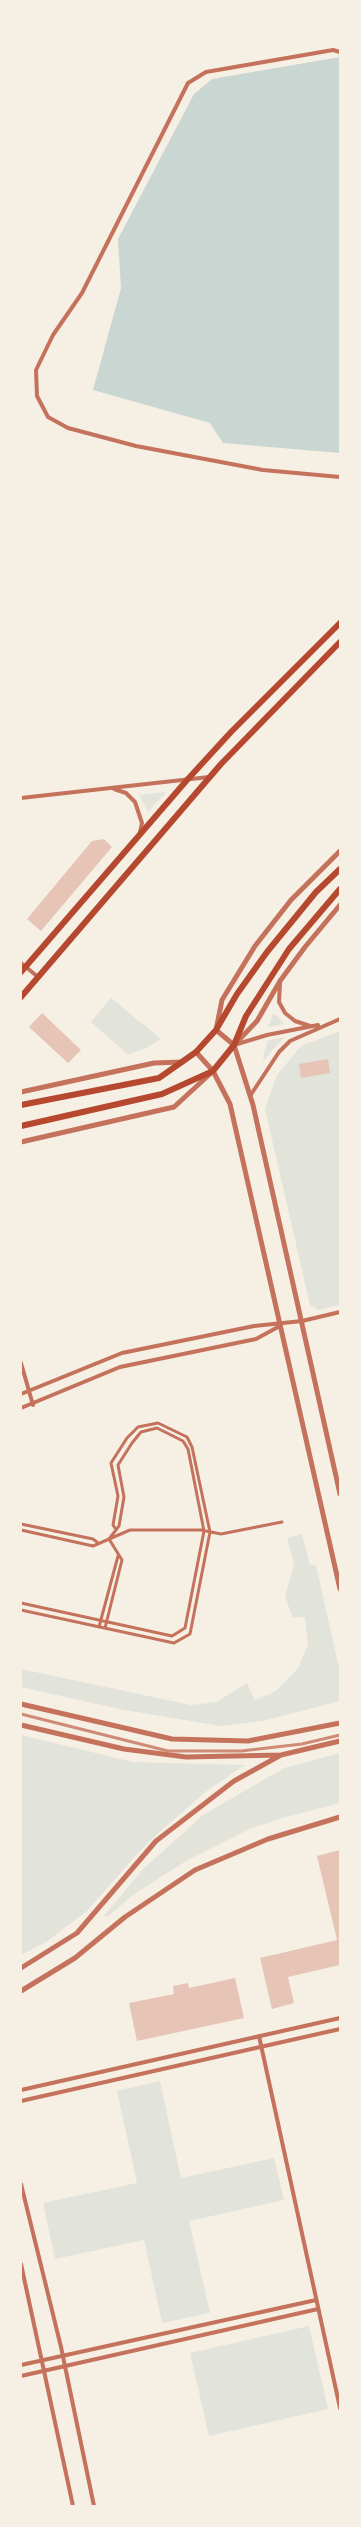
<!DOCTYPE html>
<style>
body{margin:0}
#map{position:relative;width:361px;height:2527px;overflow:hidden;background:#f6efe4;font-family:"DejaVu Sans",sans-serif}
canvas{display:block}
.frame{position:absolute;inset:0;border:22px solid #f6efe4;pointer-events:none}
</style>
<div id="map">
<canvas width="361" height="2527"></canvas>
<div class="frame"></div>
</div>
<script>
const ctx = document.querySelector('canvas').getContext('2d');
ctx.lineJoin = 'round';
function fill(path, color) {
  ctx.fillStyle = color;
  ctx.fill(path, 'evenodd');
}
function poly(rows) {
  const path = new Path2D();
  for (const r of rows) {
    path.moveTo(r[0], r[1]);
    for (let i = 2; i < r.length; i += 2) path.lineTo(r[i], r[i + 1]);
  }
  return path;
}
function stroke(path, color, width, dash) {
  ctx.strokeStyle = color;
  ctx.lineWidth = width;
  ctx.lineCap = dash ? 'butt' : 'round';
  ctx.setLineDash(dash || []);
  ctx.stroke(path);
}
fill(poly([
 [164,792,165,794,148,812,139,795],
 [111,998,161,1039,146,1048,128,1055,91,1022],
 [273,1014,277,1015,284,1024,268,1027],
 [340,1031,340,1305,318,1310,310,1305,265,1109,277,1075,301,1046],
 [285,1037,273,1049,265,1060,263,1059,267,1041],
 [302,1534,310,1565,316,1565,340,1672,340,1701,263,1721,221,1726,119,1709,21,1687,21,1669,191,1705,216,1702,247,1683,255,1700,276,1691,298,1668,308,1644,305,1617,293,1618,285,1597,294,1564,287,1538],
 [21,1735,133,1762,245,1765,208,1790,165,1827,137,1854,87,1911,46,1942,21,1955],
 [340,1753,340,1803,282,1818,250,1829,186,1861,133,1895,107,1917,104,1916,142,1870,203,1815,284,1768],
 [160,2081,181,2178,274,2158,284,2200,189,2221,210,2313,162,2323,144,2240,55,2259,43,2203,137,2183,117,2091],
 [309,2326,328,2409,209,2436,190,2353]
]), '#e2e4dc');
fill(poly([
 [340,57,340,453,223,443,210,423,93,390,121,288,118,239,194,94,212,79]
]), '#c9d6d2');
fill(poly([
 [104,839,112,847,41,931,27,919,92,841],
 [42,1013,81,1050,68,1063,29,1027],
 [328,1059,330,1073,301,1078,299,1064],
 [340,1850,340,1965,288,1977,294,2003,272,2009,260,1958,337,1940,317,1856],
 [235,1978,244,2018,137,2041,129,2003,174,1994,173,1986,188,1983,189,1988]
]), '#e6c5b7');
stroke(poly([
 [21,1524,93,1539,97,1542],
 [21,1530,93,1546,130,1530,201,1530,221,1534,282,1522],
 [21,1603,172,1636,185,1628,204,1531,188,1449,183,1441,157,1428,141,1432,132,1443,118,1465,124,1497,119,1526,109,1539],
 [21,1610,174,1643,190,1634,210,1532,192,1447,187,1437,158,1423,138,1427,127,1438,111,1463,118,1496,113,1525,115,1528],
 [99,1627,118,1556],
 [105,1628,122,1560,109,1539]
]), '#c5725c', 3);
stroke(poly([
 [340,52,333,50,206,72,188,83,82,293,53,335,36,370,37,396,48,417,68,428,136,446,263,470,340,477],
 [114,789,126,793,135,802,142,823,140,832],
 [21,798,209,777],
 [21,963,38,977],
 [280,982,279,1002,285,1013,295,1021,310,1026],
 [234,1045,267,1035,318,1025],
 [250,1096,279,1052,290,1041,340,1019],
 [21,1363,33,1405],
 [21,1394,122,1353,254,1326,302,1321,340,1312],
 [21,1408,120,1367,256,1339,278,1327],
 [259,2036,340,2408],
 [21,2090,340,2018],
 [21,2101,340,2029],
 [21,2184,61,2347,94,2506],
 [21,2264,73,2506],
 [21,2365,316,2300],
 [21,2376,318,2309]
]), '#c5725c', 4);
stroke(poly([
 [340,851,291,900,255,946,222,1000,216,1030,234,1045,253,1105,340,1494],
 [236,1043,257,1021,280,981,305,947,340,905],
 [196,1052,213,1071,230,1104,340,1589],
 [21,1092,154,1063,182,1062],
 [21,1142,174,1107,211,1073],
 [21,1704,172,1739,248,1741,340,1723],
 [21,1725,124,1749,186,1757,281,1755,340,1741],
 [21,1968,77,1933,156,1841,234,1781,281,1755],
 [21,1991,75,1958,125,1917,195,1870,268,1839,340,1817]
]), '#c5725c', 5);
stroke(poly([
 [21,972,187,780,231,732,340,623],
 [21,997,221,764,340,642],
 [21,1105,159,1078,196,1052,216,1030,237,994,267,952,316,892,340,869],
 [21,1126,162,1094,213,1071,234,1045,246,1016,289,949,340,889]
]), '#b5482f', 6);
stroke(poly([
 [21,1714,168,1751,241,1751,302,1744,340,1735]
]), '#cf8b77', 3);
</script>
